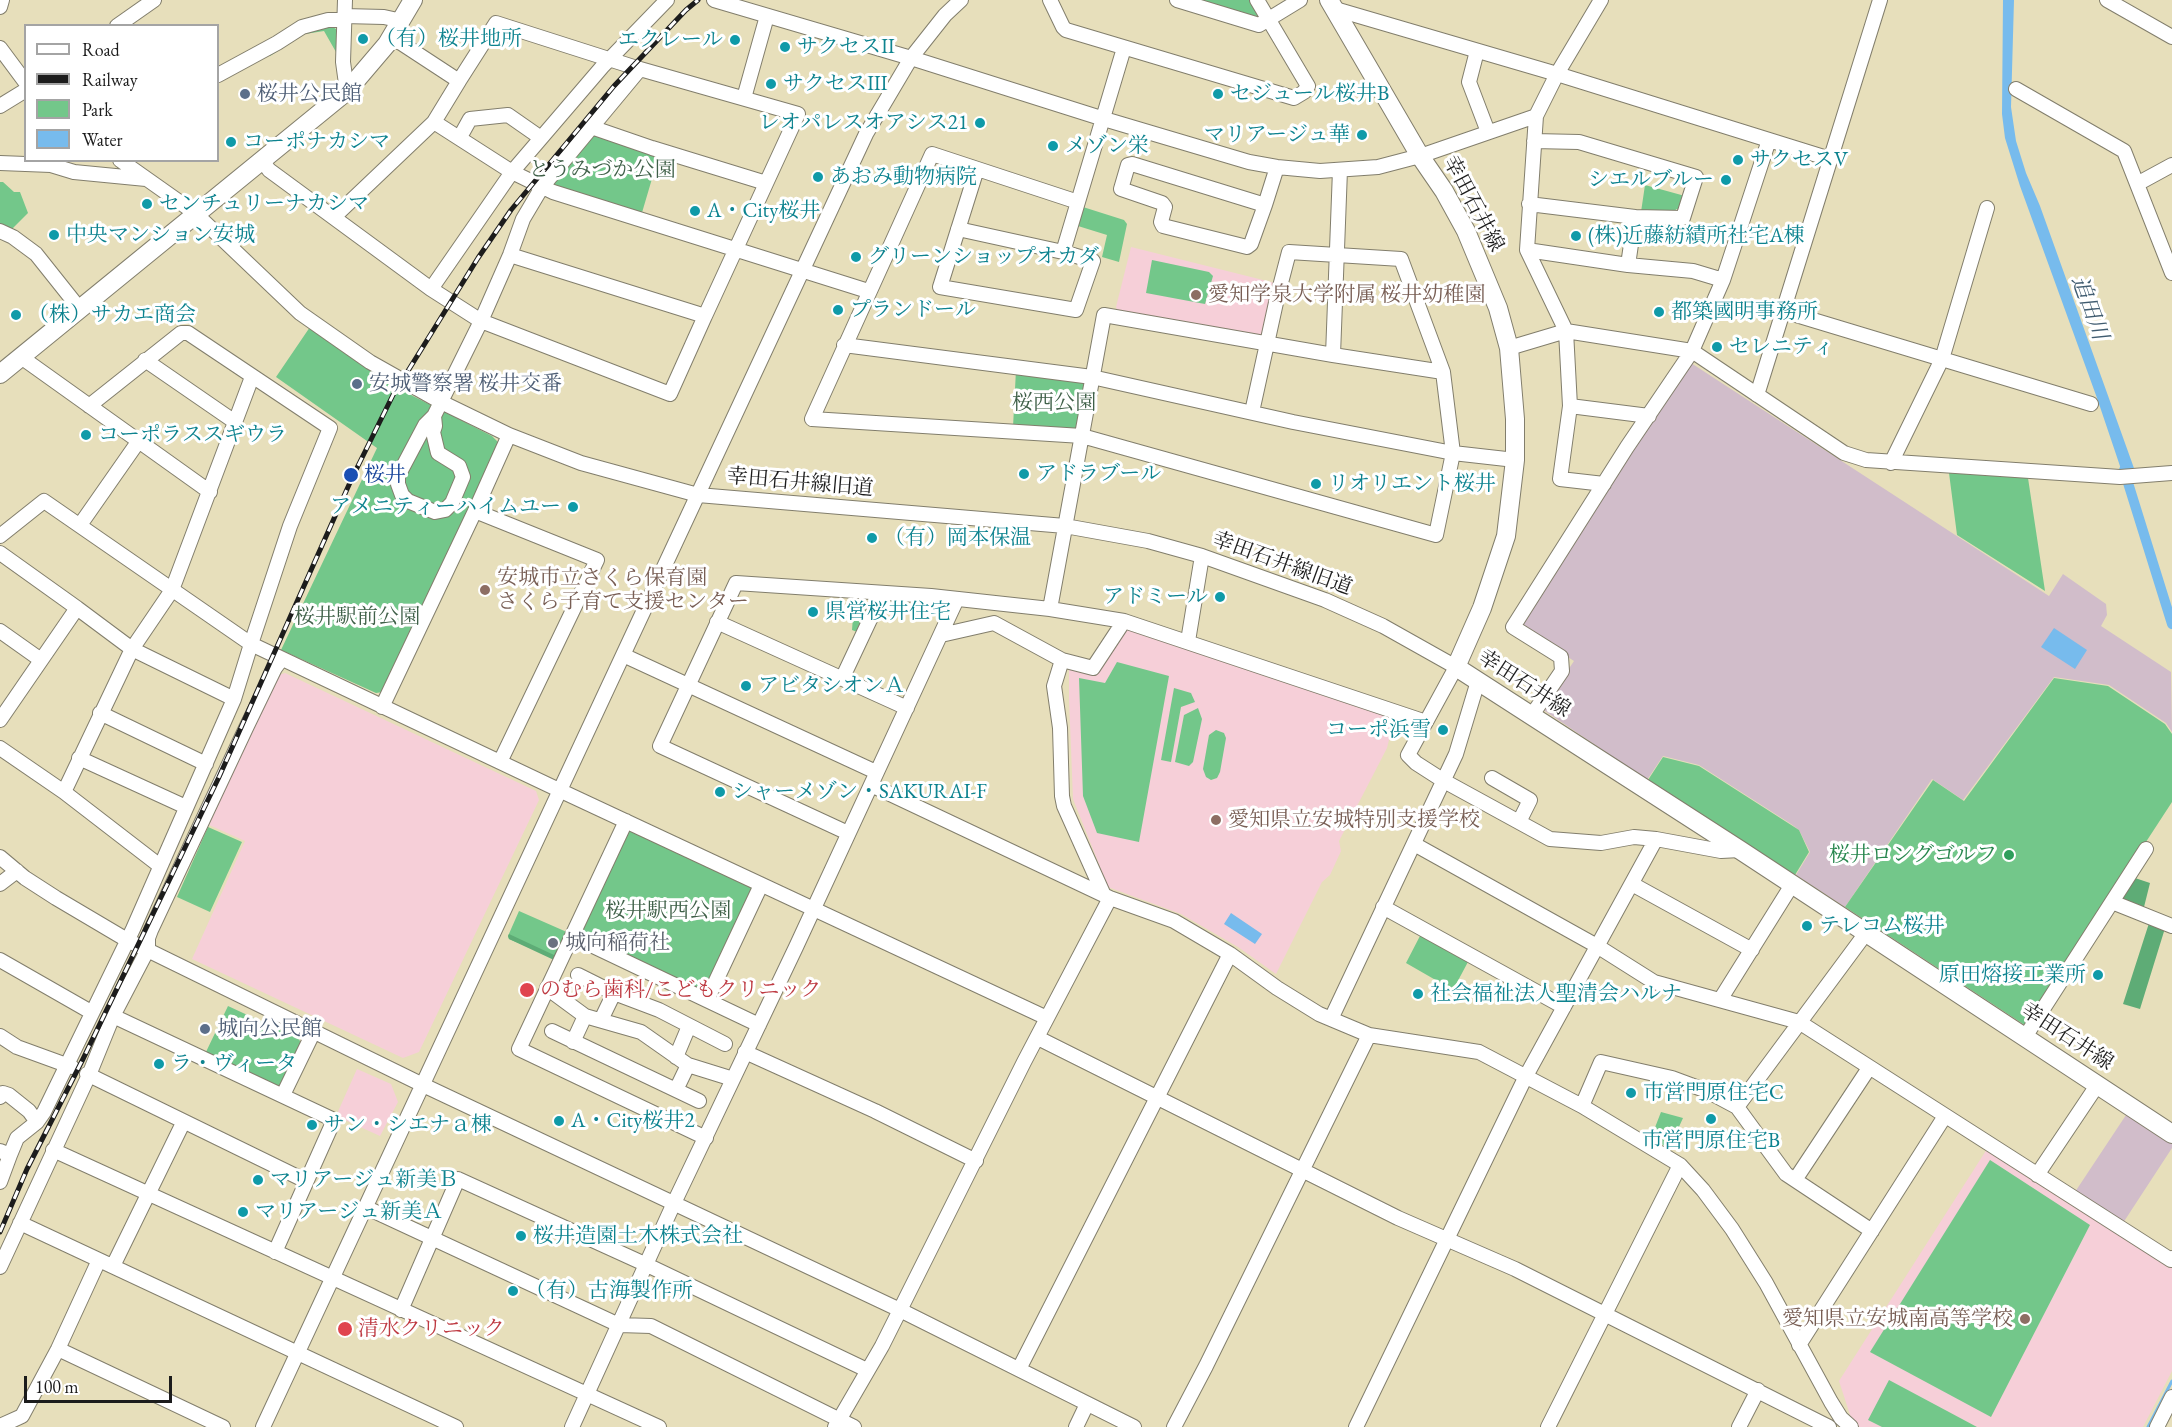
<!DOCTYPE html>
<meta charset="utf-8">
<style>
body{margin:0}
#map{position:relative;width:2172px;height:1427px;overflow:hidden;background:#e7dfbb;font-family:"EB Garamond",serif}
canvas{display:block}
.legend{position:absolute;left:24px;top:24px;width:195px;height:138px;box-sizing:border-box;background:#fff;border:2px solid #a4a4a4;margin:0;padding:8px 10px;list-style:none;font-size:18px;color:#1c1c1c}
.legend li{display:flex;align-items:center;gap:12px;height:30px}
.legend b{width:30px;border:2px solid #a4a4a4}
.scale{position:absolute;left:24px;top:1376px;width:148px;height:27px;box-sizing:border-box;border:3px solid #1c1c1c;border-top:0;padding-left:8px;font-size:18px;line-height:21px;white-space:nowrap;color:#1c1c1c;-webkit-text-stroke:4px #fff;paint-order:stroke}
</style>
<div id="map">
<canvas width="2172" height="1427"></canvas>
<ul class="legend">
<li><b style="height:8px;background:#fff"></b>Road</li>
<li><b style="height:8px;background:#1c1c1c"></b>Railway</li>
<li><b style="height:16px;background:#73c78a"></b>Park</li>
<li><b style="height:16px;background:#77bbed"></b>Water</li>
</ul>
<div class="scale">100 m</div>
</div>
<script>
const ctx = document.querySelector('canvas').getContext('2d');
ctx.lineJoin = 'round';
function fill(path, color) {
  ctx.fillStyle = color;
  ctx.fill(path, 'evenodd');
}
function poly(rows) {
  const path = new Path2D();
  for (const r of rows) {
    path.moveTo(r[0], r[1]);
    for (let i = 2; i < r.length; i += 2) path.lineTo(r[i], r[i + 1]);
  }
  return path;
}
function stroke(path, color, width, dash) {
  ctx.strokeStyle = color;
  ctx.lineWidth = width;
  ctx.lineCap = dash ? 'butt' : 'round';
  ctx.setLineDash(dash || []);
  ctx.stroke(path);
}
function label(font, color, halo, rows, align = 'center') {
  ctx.font = font + ' "EB Garamond","Noto Serif JP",serif';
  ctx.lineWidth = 6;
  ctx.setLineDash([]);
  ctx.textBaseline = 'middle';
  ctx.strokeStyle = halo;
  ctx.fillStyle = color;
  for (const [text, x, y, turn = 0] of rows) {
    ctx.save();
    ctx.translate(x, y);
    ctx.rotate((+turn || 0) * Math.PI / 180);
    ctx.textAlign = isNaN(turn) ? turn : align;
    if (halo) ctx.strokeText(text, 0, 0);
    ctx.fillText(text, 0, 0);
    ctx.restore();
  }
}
fill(poly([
 [1131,247,1275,283,1264,335,1260,338,1118,312,1116,307],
 [1127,628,1390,714,1394,720,1387,748,1339,841,1341,851,1330,875,1322,882,1276,974,1238,947,1181,914,1108,887,1073,799,1069,698,1069,666,1097,674],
 [285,673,536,791,539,800,419,1052,403,1058,192,959,245,841,209,825,276,676],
 [357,1069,391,1084,398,1102,380,1136,336,1116],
 [1987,1149,2172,1267,2172,1371,2143,1427,1859,1427,1853,1424,1839,1381]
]), '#f6cfd8');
fill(poly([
 [1691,363,2049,596,2063,574,2106,604,2107,615,2101,626,2171,672,2172,732,2166,723,2109,685,2054,677,1963,800,1932,779,1845,907,1796,875,1810,852,1799,830,1791,824,1699,765,1663,756,1647,780,1542,709,1574,661,1524,629,1521,620],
 [2128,1112,2172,1141,2172,1148,2123,1223,2075,1192]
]), '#d1bdca');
fill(poly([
 [1191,0,1252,0,1260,13,1254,20],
 [331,26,336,29,336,52,324,31,305,34,270,56,269,54,304,32],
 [591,133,659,155,641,216,547,187],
 [0,182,3,182,14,192,20,192,28,213,10,231,0,227],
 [1645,185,1685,196,1681,210,1676,209,1675,214,1641,212],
 [1083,207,1124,220,1127,224,1119,262,1102,257,1107,235,1078,226],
 [1152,260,1209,272,1213,276,1205,304,1146,293],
 [310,327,372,371,413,396,492,436,499,443,498,449,383,692,376,693,281,650,377,448,276,377],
 [1016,370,1088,383,1080,433,1013,427],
 [1949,473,2028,478,2045,591,1957,535],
 [854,604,870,611,860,633,852,630],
 [1117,662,1169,676,1139,842,1097,833,1083,796,1079,678,1105,683],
 [2054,678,2108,686,2165,724,2172,734,2172,802,2026,1026,1845,907,1933,780,1964,801],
 [1174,688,1191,693,1195,702,1181,707,1171,762,1161,760],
 [1198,708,1202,719,1193,762,1189,766,1175,762,1184,715],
 [1216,730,1224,733,1226,738,1220,772,1217,778,1211,780,1206,777,1203,769,1209,735],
 [1663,757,1699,766,1799,830,1809,852,1795,875,1648,780],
 [208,827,242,842,210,912,177,897],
 [627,829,753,885,755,890,708,991,700,992,581,936,580,931],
 [519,911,569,933,557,959,509,939,508,936],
 [1421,934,1469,960,1453,990,1406,963],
 [228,1006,299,1039,302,1046,281,1087,276,1089,205,1054],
 [1661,1112,1683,1118,1673,1140,1668,1148,1648,1136,1654,1130],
 [1990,1160,2090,1225,1991,1417,1870,1352],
 [1889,1380,1977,1427,1882,1427,1868,1420]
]), '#73c78a');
fill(poly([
 [2132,877,2150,883,2143,911,2116,900],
 [2150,920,2166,925,2140,1009,2123,1004],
 [566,932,569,933,554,960,509,939,508,936,509,934,554,955]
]), '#5eac76');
fill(poly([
 [2003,0,2014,0,2011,107,2016,141,2026,173,2040,206,2135,471,2122,472,2097,398,2020,186,2005,138,2002,114],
 [2054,628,2087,650,2075,669,2041,647],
 [1231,913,1262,934,1255,944,1224,924]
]), '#77bbed');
stroke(poly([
 [2148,1427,2172,1381]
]), '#77bbed', 3);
stroke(poly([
 [2124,470,2172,624]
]), '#77bbed', 10);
const minor = poly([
 [345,0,343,62,347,91],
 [714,0,911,58,1104,119,1249,162,1277,167,1320,171,1378,167,1420,156,1536,116],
 [1050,0,1063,27,1066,30,1294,98,1304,92,1308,86,1257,0],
 [1177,0,1259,25,1300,0],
 [1601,0,1557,74,1536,116,1527,250,1566,331,1570,406,1560,479,1604,484],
 [2107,0,2172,37],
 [0,7,2,0],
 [1335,9,1557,74,1830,159],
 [344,16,384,17,402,21],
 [117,26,154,0],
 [0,48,26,83],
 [1477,51,1469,82,1488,132],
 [218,75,277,43,302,27,328,20,344,20],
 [459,81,496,23,640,69],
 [2016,89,2124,151,2172,273],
 [744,98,767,16],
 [0,106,26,90],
 [434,122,512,172,553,192,868,291],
 [591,127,652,148,766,183],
 [460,137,470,119,508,115,541,138],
 [120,160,195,213,300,313,370,362,441,402,509,435,581,463,698,495,1065,526,1148,541,1202,556,1325,600,1383,626,1456,667,1408,755,1416,763,1444,781,1550,839,1601,843,1634,837,1656,839,1721,851,1740,850],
 [262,160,269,170,431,289,481,321,670,394,705,316],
 [0,163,51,165,74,172,146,179],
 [2137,184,2172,165],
 [1078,202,932,154,812,419,1082,436,1436,535,1453,453,1443,372,1401,259,1289,252,1277,298,1252,412],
 [1529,204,1635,217,1683,218,1696,177,1579,142,1534,141],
 [1265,205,1132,164,1128,165,1121,189,1162,203,1165,207,1161,222,1163,226,1247,247,1251,244,1265,205,1277,167],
 [334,217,434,122,459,81,401,43,391,39],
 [958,229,1063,252,1093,261,1076,310,940,287,977,169],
 [0,231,13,237,36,254,79,308],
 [1527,250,1628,265,1693,271,1723,280],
 [1063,252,1124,48],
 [1628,265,1635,217],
 [431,289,512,172,602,67,667,0],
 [1783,311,2091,404],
 [844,345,1092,377,1293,422,1453,453,1515,460],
 [1509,348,1566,331,1692,351,1844,453,1866,460,2120,477,2172,473],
 [1333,355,1443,372],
 [21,357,210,492],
 [145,360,235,422],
 [1757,395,1880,0],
 [89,406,181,333,188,333,330,428,290,526,251,644,559,790,1047,1018],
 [1570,406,1649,416],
 [434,416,435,426,433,432,438,453,459,466,463,477,452,503,445,510,435,512,408,501,402,495,398,484,398,476,425,425,434,416,481,321,510,255,523,219,542,187,640,69,798,114,705,316,510,255],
 [1891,463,1942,359,1987,208],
 [475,511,597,560,500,762],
 [80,525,138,442],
 [0,536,44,501,251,644,234,699,133,929,44,1112,37,1122,17,1138,10,1155],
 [0,553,77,608,0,720],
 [77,608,132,649,234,699],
 [1124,621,1050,609,1104,315,1333,355,1340,170],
 [717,622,907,708],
 [0,631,41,660],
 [941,635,994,623,1062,660,1093,668,1124,621,1426,722],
 [1188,641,1202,556],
 [623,655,876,772],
 [281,660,275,668,246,728,151,930,148,938,148,949,113,1016,89,1075,306,1181],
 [1062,660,1054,686,1060,728,1062,796,1064,806,1103,893],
 [842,679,882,594],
 [382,707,475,511,509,435],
 [100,713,206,764],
 [1532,715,1562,671,1561,657,1513,627,1627,447,1692,351,1723,280,1769,140],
 [0,748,64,792,160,866],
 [79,758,186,807],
 [1492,778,1530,800,1519,822],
 [871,785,1110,898,1174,921,1230,954,1277,988,1319,1014,1369,1035,1479,1052,1582,1106,1680,1165,1703,1190,1732,1229,1766,1283,1831,1402,1841,1418,1851,1427],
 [64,792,132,649,172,590,252,377],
 [626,821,519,1049,706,1138],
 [848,833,660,746,736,583,931,596,1050,609],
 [1414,844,1597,946,1654,982,1799,1022,2171,1260,2172,1258],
 [0,857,25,878,56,898,127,940,423,1085,900,1310,1134,1427],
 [0,884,17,871],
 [1632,884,1752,950],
 [2112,902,2172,926],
 [1383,907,1564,1007],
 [572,936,759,1025],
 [0,960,91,1012],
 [578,975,614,993,659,1010,725,1044],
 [547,988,585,1016,641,1032,688,1065,733,1079],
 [707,1000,761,885],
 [1720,1000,1790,888],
 [113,1016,334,1120,275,1252],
 [1331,1019,1456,754,1478,681],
 [601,1020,614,993],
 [552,1031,699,1101],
 [0,1036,17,1047,72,1067],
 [2025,1037,2146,849],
 [1038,1038,1398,1218,1515,1269,1829,1427],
 [573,1042,585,1016],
 [745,1052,875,1111,976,1161],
 [676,1057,689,1026],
 [676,1090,688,1065],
 [283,1095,314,1031],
 [0,1097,3,1093,9,1095,29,1111,37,1122],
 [1582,1106,1601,1062,1672,1078,1707,1091,1737,1107,1786,1174,1872,1231],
 [1737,1107,1866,933],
 [53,1150,659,1427],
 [0,1151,10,1155,0,1182],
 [2037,1175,2098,1084],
 [1795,1180,1869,1068],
 [365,1207,619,1325,651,1326,854,1427],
 [20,1223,456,1427],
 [113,1266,183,1123],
 [0,1267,89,1075,87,1074],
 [401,1310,458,1179,647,1265,867,1370],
 [1799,1345,1945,1116],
 [58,1349,223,1427],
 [1019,1369,1230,954],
 [0,1426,22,1416,58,1349,99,1260],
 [263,1427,866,134,911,58,945,15,961,0],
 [572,1427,674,1203,796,947,957,599],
 [835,1427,882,1346,1024,1062,1110,898],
 [1076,1427,1087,1404],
 [1174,1427,1206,1366,1369,1035],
 [1356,1427,1526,1076,1656,839],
 [1548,1427,1680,1165],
 [1739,1427,1758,1390],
 [2157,1427,2172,1397]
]);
const major = poly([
 [1329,0,1420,156,1444,191,1466,231,1498,308,1509,348,1515,419,1515,460,1506,536,1482,608,1456,667,1740,850,2172,1134],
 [0,374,347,91,387,44,413,0]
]);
stroke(minor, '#827e6c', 16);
stroke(major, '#827e6c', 20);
stroke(minor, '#fff', 14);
stroke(major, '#fff', 18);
const rail = poly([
 [0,1232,27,1169,83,1059,219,777,352,478,393,395,478,258,511,210,614,86,686,10,698,0]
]);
stroke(rail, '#1c1c1c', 5);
stroke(rail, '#fff', 3, [9]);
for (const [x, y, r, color] of [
 [363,39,6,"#0f9aa8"],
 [735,40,6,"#0f9aa8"],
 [785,47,6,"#0f9aa8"],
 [771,84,6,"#0f9aa8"],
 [245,94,6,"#5c6f8a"],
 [1218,94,6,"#0f9aa8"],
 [980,123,6,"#0f9aa8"],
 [1362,135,6,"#0f9aa8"],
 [231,142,6,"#0f9aa8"],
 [1053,146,6,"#0f9aa8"],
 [1738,160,6,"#0f9aa8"],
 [818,177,6,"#0f9aa8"],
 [1726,180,6,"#0f9aa8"],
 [147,204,6,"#0f9aa8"],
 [695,211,6,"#0f9aa8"],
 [54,235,6,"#0f9aa8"],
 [1576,236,6,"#0f9aa8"],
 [856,257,6,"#0f9aa8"],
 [1196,295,6,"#8d6e63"],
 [838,310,6,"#0f9aa8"],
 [1659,312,6,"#0f9aa8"],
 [16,315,6,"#0f9aa8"],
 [1717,347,6,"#0f9aa8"],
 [357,384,6,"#5c6f8a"],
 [86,435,6,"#0f9aa8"],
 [1024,474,6,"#0f9aa8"],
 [351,475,8,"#1a4fb4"],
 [1316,484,6,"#0f9aa8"],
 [573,507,6,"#0f9aa8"],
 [872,538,6,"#0f9aa8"],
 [485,590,6,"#8d6e63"],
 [1220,597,6,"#0f9aa8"],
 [813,612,6,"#0f9aa8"],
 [746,686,6,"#0f9aa8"],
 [1443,730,6,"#0f9aa8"],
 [720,792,6,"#0f9aa8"],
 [1216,820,6,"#8d6e63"],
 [2009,855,6,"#2e9e5b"],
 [1807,926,6,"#0f9aa8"],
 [553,943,6,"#6b7280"],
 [2098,975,6,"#0f9aa8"],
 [527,990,8,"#e0444e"],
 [1418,994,6,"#0f9aa8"],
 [205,1029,6,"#5c6f8a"],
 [159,1064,6,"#0f9aa8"],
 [1631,1093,6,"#0f9aa8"],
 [1711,1119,6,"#0f9aa8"],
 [559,1121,6,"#0f9aa8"],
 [312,1125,6,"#0f9aa8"],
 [258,1180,6,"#0f9aa8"],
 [243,1212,6,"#0f9aa8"],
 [521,1236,6,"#0f9aa8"],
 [513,1291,6,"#0f9aa8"],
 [2025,1319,6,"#8d6e63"],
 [345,1329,8,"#e0444e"]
]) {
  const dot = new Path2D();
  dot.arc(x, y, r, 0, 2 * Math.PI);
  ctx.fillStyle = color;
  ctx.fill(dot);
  stroke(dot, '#fff', 2);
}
label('21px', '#0d838f', '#fff', [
 ["（有）桜井地所",375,39],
 ["エクレール",723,40,"right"],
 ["サクセスⅡ",797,47],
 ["サクセスⅢ",783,84],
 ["セジュール桜井B",1230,94],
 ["レオパレスオアシス21",968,123,"right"],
 ["マリアージュ華",1350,135,"right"],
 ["コーポナカシマ",243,142],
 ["メゾン栄",1065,146],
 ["サクセスⅤ",1750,160],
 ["あおみ動物病院",830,177],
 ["シエルブルー",1714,180,"right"],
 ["センチュリーナカシマ",159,204],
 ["A・City桜井",707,211],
 ["中央マンション安城",66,235],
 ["(株)近藤紡績所社宅A棟",1588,236],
 ["グリーンショップオカダ",868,257],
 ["プランドール",850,310],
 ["都築國明事務所",1671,312],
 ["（株）サカエ商会",28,315],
 ["セレニティ",1729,347],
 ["コーポラススギウラ",98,435],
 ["アドラブール",1036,474],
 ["リオリエント桜井",1328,484],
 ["アメニティーハイムユー",561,507,"right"],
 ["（有）岡本保温",884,538],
 ["アドミール",1208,597,"right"],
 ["県営桜井住宅",825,612],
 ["アビタシオンＡ",758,686],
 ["コーポ浜雪",1431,730,"right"],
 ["シャーメゾン・SAKURAI-F",732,792],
 ["テレコム桜井",1819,926],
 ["原田熔接工業所",2086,975,"right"],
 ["社会福祉法人聖清会ハルナ",1430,994],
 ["ラ・ヴィータ",171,1064],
 ["市営門原住宅C",1643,1093],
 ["A・City桜井2",571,1121],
 ["サン・シエナａ棟",324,1125],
 ["市営門原住宅B",1711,1141,"center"],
 ["マリアージュ新美Ｂ",270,1180],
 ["マリアージュ新美Ａ",255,1212],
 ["桜井造園土木株式会社",533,1236],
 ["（有）古海製作所",525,1291]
], 'left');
label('21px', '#4e5e75', '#fff', [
 ["桜井公民館",257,94],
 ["安城警察署 桜井交番",369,384],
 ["城向公民館",217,1029]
], 'left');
label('21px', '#3f6048', '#fff', [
 ["とうみづか公園",602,170],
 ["桜西公園",1054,403],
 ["桜井駅前公園",357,617],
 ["桜井駅西公園",668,911]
]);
label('21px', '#1c1c1c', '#fff', [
 ["幸田石井線",1473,204,62],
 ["幸田石井線旧道",800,483,5],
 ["幸田石井線旧道",1282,564,20],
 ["幸田石井線",1524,684,33],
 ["幸田石井線",2067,1037,33]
]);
label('21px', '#785e54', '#fff', [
 ["愛知学泉大学附属 桜井幼稚園",1208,295],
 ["安城市立さくら保育園",497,578],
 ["さくら子育て支援センター",497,602],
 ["愛知県立安城特別支援学校",1228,820],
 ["愛知県立安城南高等学校",2013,1319,"right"]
], 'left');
label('21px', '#164399', '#fff', [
 ["桜井",364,475]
], 'left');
label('21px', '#27864d', '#fff', [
 ["桜井ロングゴルフ",1997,855]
], 'right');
label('21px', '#5b616d', '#fff', [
 ["城向稲荷社",565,943]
], 'left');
label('21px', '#be3a42', '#fff', [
 ["のむら歯科/こどもクリニック",540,990],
 ["清水クリニック",358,1329]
], 'left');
label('italic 22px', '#405c70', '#fff', [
 ["追田川",2089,308,70]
]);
</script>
